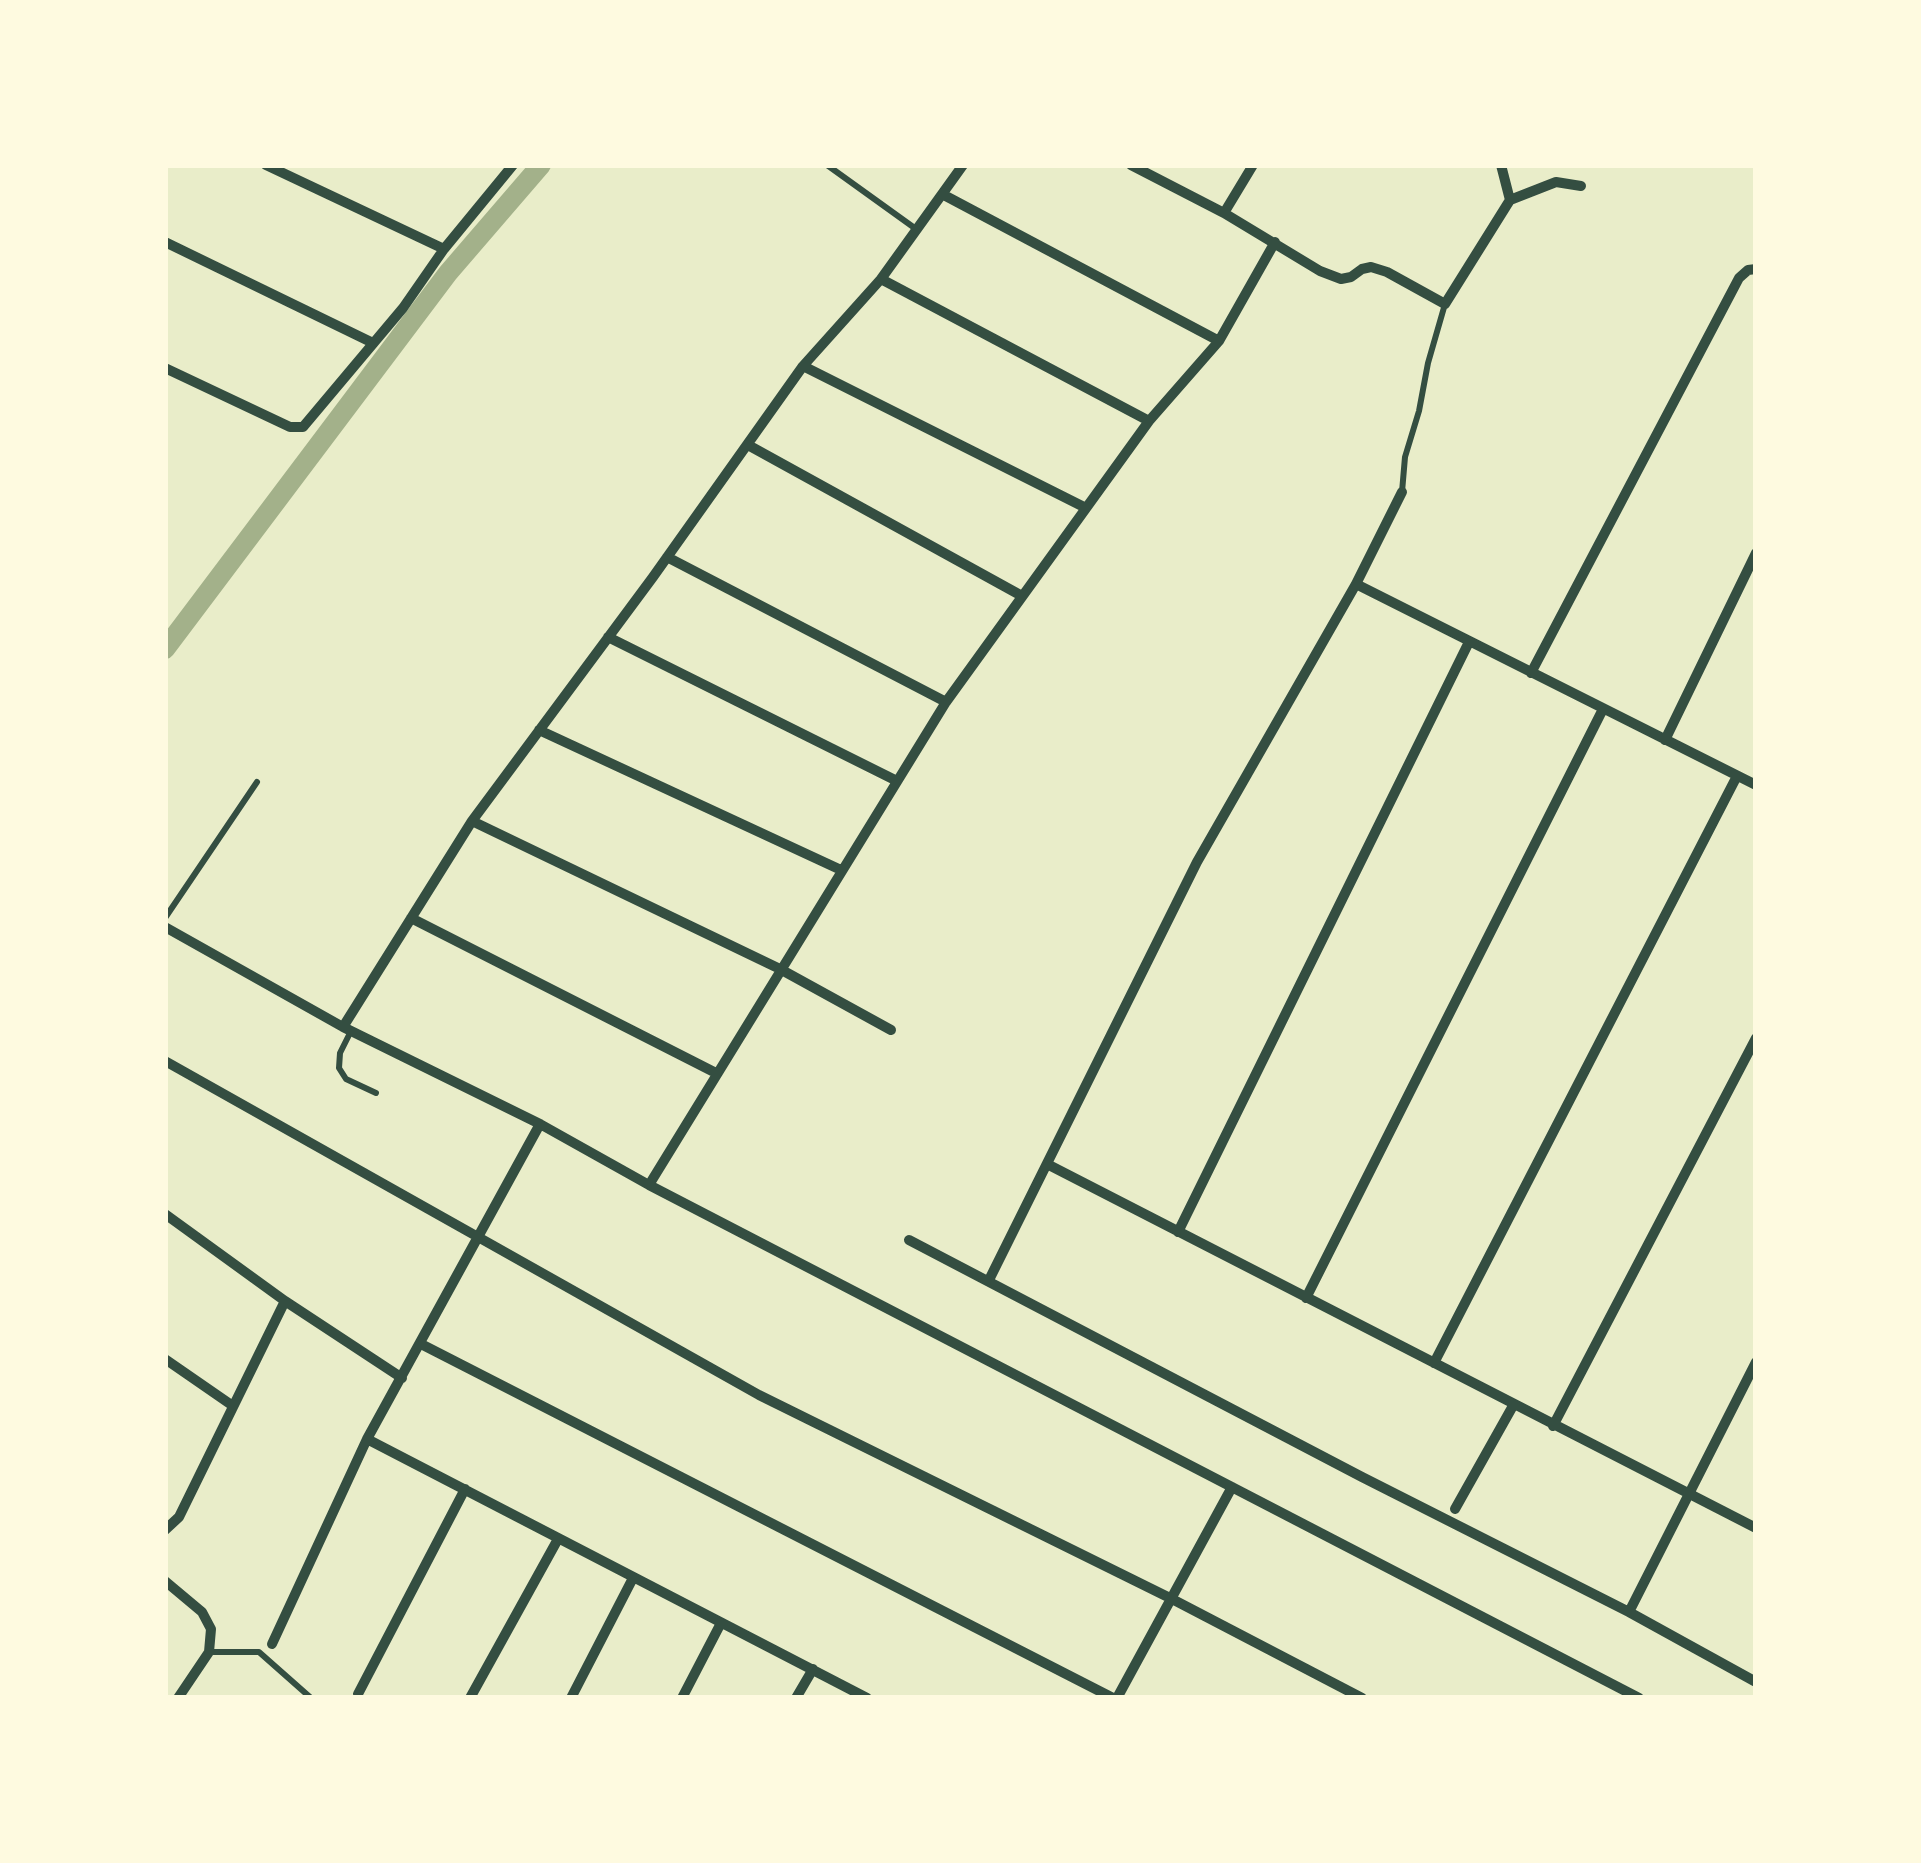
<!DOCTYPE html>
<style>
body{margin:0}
#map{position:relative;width:1921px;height:1863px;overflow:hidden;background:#e9edc9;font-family:"IBM Plex Sans",sans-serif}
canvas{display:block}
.frame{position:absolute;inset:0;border:168px solid #fefae0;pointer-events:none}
</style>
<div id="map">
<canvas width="1921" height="1863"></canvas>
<div class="frame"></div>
</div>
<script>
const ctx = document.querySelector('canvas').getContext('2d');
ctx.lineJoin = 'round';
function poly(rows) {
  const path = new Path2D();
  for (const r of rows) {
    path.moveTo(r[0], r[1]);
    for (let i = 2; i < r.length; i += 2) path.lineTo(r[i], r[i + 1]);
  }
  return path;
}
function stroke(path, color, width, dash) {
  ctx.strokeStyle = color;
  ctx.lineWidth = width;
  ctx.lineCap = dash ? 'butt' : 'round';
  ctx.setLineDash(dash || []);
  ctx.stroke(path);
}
stroke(poly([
 [165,649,448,273,541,165]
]), '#a3b18a', 20);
stroke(poly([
 [827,165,916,229],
 [1402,492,1405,457,1419,411,1428,363,1445,304],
 [165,918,257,782],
 [351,1031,340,1053,339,1068,346,1079,376,1093],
 [209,1652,259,1652,311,1698]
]), '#344e41', 6);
stroke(poly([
 [266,165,444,249],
 [1131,165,1224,213,1320,271,1341,279,1351,277,1362,269,1371,267,1387,272,1445,304,1510,200,1501,165],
 [942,194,1219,341],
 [1510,200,1556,182,1581,186],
 [1224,213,1253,165],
 [165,242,373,343],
 [881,279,1149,421],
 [803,366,1086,508],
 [165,368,290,427,303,427,403,308,444,249,513,165],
 [748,445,1022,596],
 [667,557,946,702],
 [1356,584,1756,785],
 [608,637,897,781],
 [1531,673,1739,278,1748,270,1756,269],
 [539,730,841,870],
 [1665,740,1756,553],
 [472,821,780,969,891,1030],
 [411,918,716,1073],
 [165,927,343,1027,540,1124,649,1185,1639,1698],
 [343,1027,472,821,653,577,803,366,881,279,963,165],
 [165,1061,759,1395,1172,1599,1362,1698],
 [1047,1164,1756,1528],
 [649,1185,946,702,1149,421,1219,341,1275,242],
 [165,1214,285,1301,402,1378],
 [1178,1232,1469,642],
 [909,1240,1362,1477,1629,1612,1756,1682],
 [989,1280,1197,862,1356,584,1402,492],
 [1306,1298,1603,709],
 [421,1344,1113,1698],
 [165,1359,233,1406],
 [1434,1363,1737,776],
 [1553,1426,1756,1038],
 [367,1439,867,1698],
 [1455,1509,1514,1404],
 [165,1530,179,1517,285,1301],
 [165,1581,202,1612,211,1629,209,1652,178,1698],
 [1629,1612,1756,1362],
 [272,1644,367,1439,540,1124],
 [358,1694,465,1489],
 [470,1698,558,1539],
 [571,1698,633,1578],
 [682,1698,721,1623],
 [796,1698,813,1669],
 [1117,1698,1232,1487]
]), '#344e41', 10);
</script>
